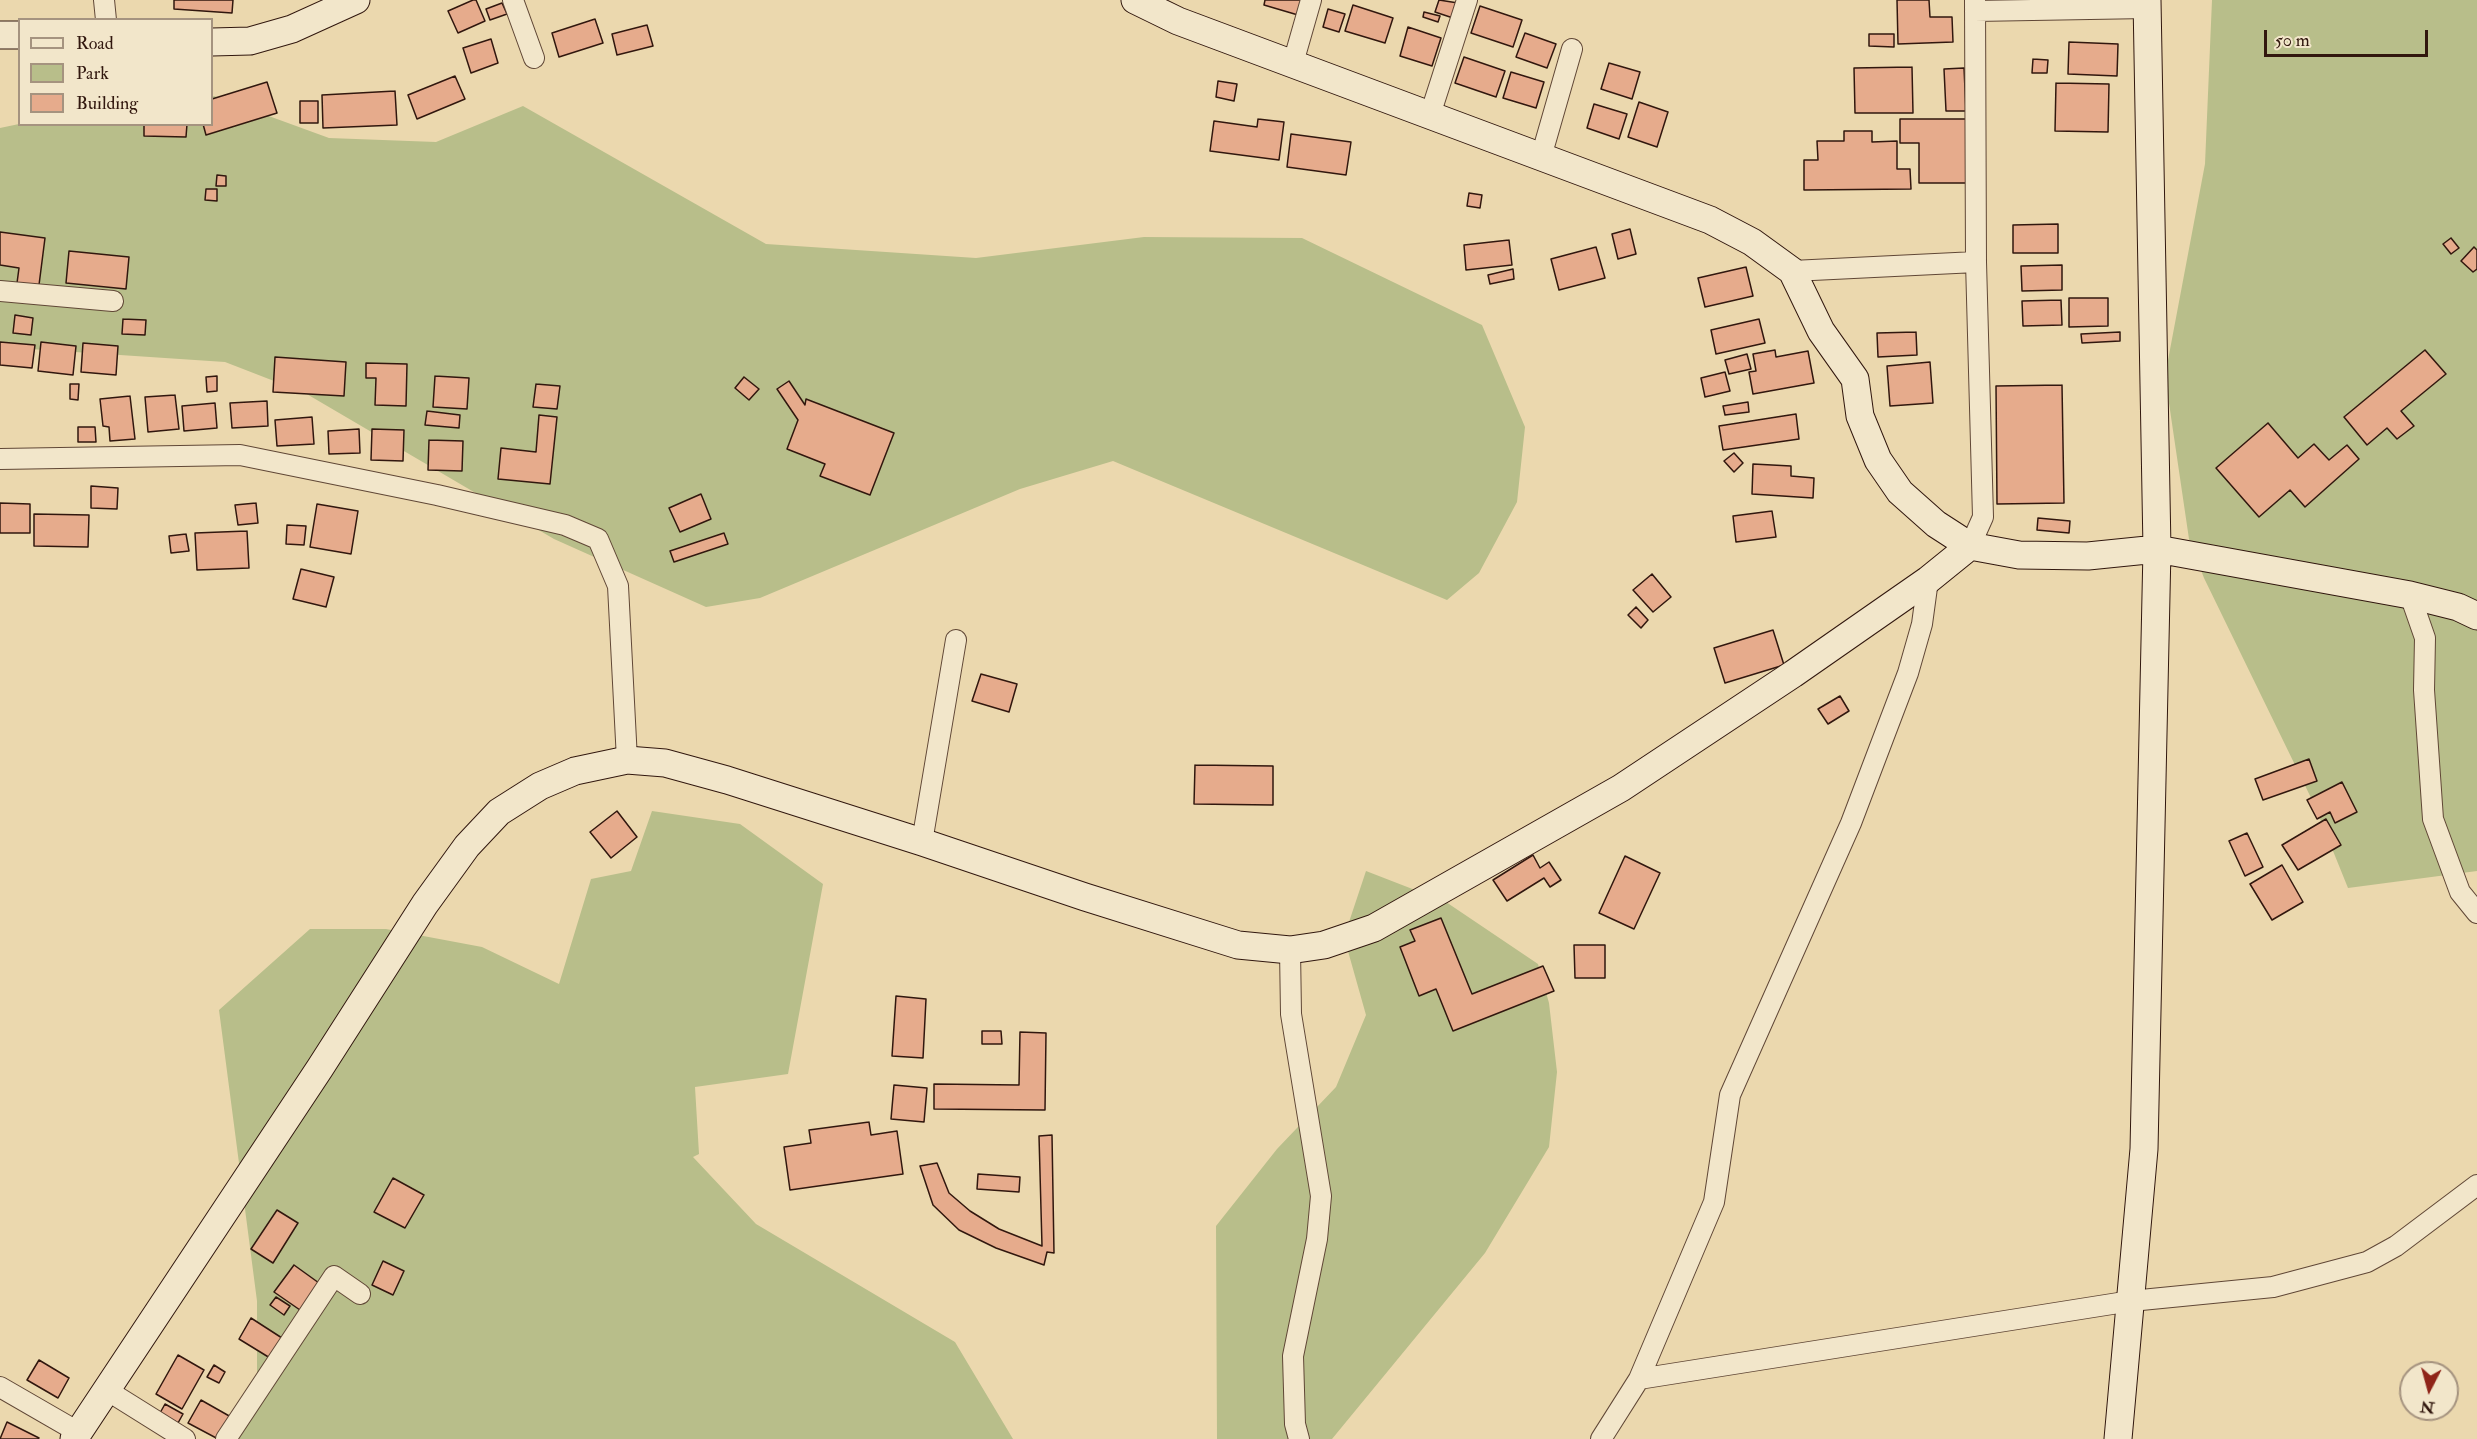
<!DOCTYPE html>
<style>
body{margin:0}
#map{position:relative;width:2477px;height:1439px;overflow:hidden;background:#ebd8ae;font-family:"IM FELL Double Pica",serif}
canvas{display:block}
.legend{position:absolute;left:18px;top:18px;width:195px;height:108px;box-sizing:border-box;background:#f2e6ca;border:2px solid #a5937f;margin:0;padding:8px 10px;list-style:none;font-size:18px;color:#31170e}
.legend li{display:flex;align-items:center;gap:12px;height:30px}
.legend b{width:30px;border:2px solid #a5937f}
.north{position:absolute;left:2399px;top:1361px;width:60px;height:60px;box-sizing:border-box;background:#f2e6ca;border:2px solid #a5937f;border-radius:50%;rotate:186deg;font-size:16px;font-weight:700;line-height:24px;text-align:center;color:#31170e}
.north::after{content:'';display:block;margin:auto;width:21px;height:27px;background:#8f2418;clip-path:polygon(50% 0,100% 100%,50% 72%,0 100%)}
.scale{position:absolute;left:2264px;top:30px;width:164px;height:27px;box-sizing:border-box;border:3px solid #31170e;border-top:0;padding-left:8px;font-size:18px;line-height:21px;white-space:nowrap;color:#31170e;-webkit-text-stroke:4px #f2e6ca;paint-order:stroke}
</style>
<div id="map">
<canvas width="2477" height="1439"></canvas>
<ul class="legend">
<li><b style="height:8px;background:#f2e6ca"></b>Road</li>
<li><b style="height:16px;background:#b8be8a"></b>Park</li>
<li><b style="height:16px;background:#e6ab8c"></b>Building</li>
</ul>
<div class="north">N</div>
<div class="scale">50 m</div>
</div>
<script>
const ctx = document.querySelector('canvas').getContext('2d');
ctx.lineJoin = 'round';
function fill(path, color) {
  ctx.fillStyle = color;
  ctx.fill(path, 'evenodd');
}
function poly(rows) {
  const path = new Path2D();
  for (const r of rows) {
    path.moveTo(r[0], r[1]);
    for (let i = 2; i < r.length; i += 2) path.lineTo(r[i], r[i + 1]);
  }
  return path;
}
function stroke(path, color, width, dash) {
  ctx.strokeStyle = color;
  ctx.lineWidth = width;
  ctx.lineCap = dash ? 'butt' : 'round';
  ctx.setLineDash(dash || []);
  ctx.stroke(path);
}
fill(poly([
 [2212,0,2477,0,2477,871,2348,888,2314,804,2204,578,2189,539,2165,376,2205,164],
 [214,96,329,138,436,142,523,106,766,244,976,258,1144,237,1302,238,1482,325,1525,427,1517,502,1479,573,1447,600,1113,461,1020,489,760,598,706,607,554,539,305,393,225,362,0,347,0,128,19,124,212,124,212,97],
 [652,811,740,824,823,884,788,1074,695,1087,699,1154,693,1157,756,1224,955,1342,1013,1439,230,1439,257,1376,257,1301,219,1010,310,929,386,929,482,947,559,984,591,879,631,871],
 [1366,871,1446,902,1538,964,1549,1003,1557,1072,1549,1147,1485,1253,1332,1439,1217,1439,1216,1226,1277,1149,1336,1087,1366,1015,1344,937]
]), '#b8be8a');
const building = poly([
 [174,0,233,0,232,13,174,9,174,0],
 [473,0,476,0,485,21,458,33,448,11,473,0],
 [1265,0,1302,0,1298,15,1264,5,1265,0],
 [1439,0,1458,3,1453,18,1435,12,1439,0],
 [1897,0,1929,0,1930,17,1952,17,1953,42,1898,44,1897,0],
 [502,3,507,14,490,20,486,9,502,3],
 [1353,5,1393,18,1385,43,1345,31,1353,5],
 [1480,6,1522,20,1513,47,1471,33,1480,6],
 [1328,9,1345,14,1339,32,1323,27,1328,9],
 [1424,12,1440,16,1438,22,1423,17,1424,12],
 [595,19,603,43,559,57,552,33,595,19],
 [647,25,653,46,617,55,612,34,647,25],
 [1408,27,1441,38,1432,66,1400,56,1408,27],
 [1525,33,1556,44,1547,68,1516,57,1525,33],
 [1869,34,1894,34,1894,47,1869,46,1869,34],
 [491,39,498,63,471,73,463,48,491,39],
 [2069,42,2118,44,2117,76,2068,74,2069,42],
 [1464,57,1505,71,1496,97,1455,83,1464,57],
 [2033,59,2048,60,2047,73,2032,73,2033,59],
 [1609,63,1640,72,1632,99,1601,89,1609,63],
 [1912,67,1913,113,1855,113,1854,68,1912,67],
 [1964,68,1966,111,1946,111,1944,69,1964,68],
 [1511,72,1544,82,1536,108,1503,98,1511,72],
 [455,76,465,99,417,119,408,95,455,76],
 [1218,81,1237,84,1234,101,1216,97,1218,81],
 [267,82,277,113,206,135,203,124,212,124,212,99,267,82],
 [2056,83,2109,84,2108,132,2055,131,2056,83],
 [395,91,397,125,323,128,322,95,395,91],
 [300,101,318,101,318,123,300,123,300,101],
 [1639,102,1668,112,1657,147,1628,137,1639,102],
 [1594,104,1627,114,1619,139,1587,128,1594,104],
 [1258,119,1284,122,1279,160,1210,151,1214,121,1257,127,1258,119],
 [1900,119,1968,119,1968,183,1919,183,1919,143,1900,143,1900,119],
 [144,124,187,124,186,137,144,136,144,124],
 [1844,131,1872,131,1872,142,1897,141,1897,169,1910,169,1911,189,1804,190,1804,160,1818,160,1817,141,1844,141,1844,131],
 [1291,134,1351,142,1346,175,1287,167,1291,134],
 [217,175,226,176,226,186,216,186,217,175],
 [206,189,217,189,217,201,205,200,206,189],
 [1469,193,1482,195,1480,208,1467,206,1469,193],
 [2058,224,2058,253,2013,253,2013,225,2058,224],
 [1630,229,1636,254,1618,259,1612,234,1630,229],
 [0,232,45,238,39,285,17,283,19,268,0,265,0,232],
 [2451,238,2459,248,2451,254,2443,244,2451,238],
 [1509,240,1512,265,1466,270,1464,245,1509,240],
 [1596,247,1605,278,1559,290,1551,259,1596,247],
 [2474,247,2477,250,2477,269,2473,272,2461,261,2474,247],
 [69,251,129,257,126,289,66,283,69,251],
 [2062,265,2062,290,2022,291,2021,266,2062,265],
 [1746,267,1753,296,1705,307,1698,278,1746,267],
 [1513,269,1514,279,1490,284,1488,275,1513,269],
 [2069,298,2108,298,2108,326,2069,327,2069,298],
 [2061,300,2062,325,2023,326,2022,301,2061,300],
 [15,315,33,318,31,335,13,333,15,315],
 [123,319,146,320,145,335,122,334,123,319],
 [1759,319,1765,343,1716,354,1711,330,1759,319],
 [1916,332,1917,355,1878,357,1877,333,1916,332],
 [2120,332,2120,341,2082,343,2081,334,2120,332],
 [0,342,35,345,32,368,0,365,0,342],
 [41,342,76,346,73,375,38,371,41,342],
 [83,343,118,346,116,375,81,372,83,343],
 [1775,350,1776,357,1808,351,1814,383,1753,394,1749,372,1756,371,1753,354,1775,350],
 [2425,350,2446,374,2401,411,2414,426,2397,439,2387,428,2367,445,2344,417,2425,350],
 [1747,354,1751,369,1729,374,1725,360,1747,354],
 [275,357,346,362,344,396,273,392,275,357],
 [1930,362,1933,403,1890,406,1887,366,1930,362],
 [366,363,407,364,406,406,375,405,376,378,366,378,366,363],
 [1725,372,1730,391,1705,397,1701,378,1725,372],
 [217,376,217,391,207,392,206,377,217,376],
 [435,376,469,378,467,409,433,407,435,376],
 [744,377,759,389,749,400,735,388,744,377],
 [789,381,805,405,806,399,894,433,870,495,820,476,825,464,787,449,798,420,777,389,789,381],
 [70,384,79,384,78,400,70,399,70,384],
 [536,384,560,386,557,409,533,407,536,384],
 [2062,385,2064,503,1997,504,1996,386,2062,385],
 [175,395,179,429,148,432,145,397,175,395],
 [130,396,135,439,110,441,109,427,103,426,100,399,130,396],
 [267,401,268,426,232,428,230,403,267,401],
 [1748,402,1749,412,1725,415,1723,406,1748,402],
 [215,403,217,428,184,431,182,406,215,403],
 [427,411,460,415,459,428,425,425,427,411],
 [1796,414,1799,439,1723,450,1719,426,1796,414],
 [539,415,557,417,550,484,498,479,501,448,536,452,539,415],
 [312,417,314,444,277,446,275,420,312,417],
 [2268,423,2298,458,2314,444,2329,460,2347,445,2359,459,2305,507,2290,490,2259,517,2216,468,2268,423],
 [78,427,95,427,96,442,78,442,78,427],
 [359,429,360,453,329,454,328,431,359,429],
 [372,429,404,430,403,461,371,460,372,429],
 [429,440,463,441,462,471,428,470,429,440],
 [1734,453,1743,463,1734,472,1724,461,1734,453],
 [1753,464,1791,466,1791,476,1814,478,1813,498,1752,494,1753,464],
 [91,486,118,488,117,509,91,508,91,486],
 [701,494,711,519,680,532,669,508,701,494],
 [0,503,30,504,30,533,0,533,0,503],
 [256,503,258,523,238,525,235,505,256,503],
 [317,504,358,511,351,554,310,547,317,504],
 [1772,511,1776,537,1736,542,1733,516,1772,511],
 [34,514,89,515,88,547,34,546,34,514],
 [2038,518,2070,521,2069,533,2037,530,2038,518],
 [287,525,306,526,304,545,286,544,287,525],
 [247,531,249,568,197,570,195,533,247,531],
 [724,533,728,544,674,562,670,551,724,533],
 [186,534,189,551,171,553,169,536,186,534],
 [301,569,334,577,326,607,293,599,301,569],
 [1652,574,1671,597,1653,612,1633,590,1652,574],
 [1636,607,1648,620,1641,628,1628,615,1636,607],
 [1773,630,1784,665,1725,683,1714,648,1773,630],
 [981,674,1017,684,1009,712,972,701,981,674],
 [1840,696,1849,711,1828,724,1818,709,1840,696],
 [2309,759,2317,781,2263,800,2255,779,2309,759],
 [1195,765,1273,766,1273,805,1194,804,1195,765],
 [2342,782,2357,812,2335,823,2330,812,2317,819,2307,800,2342,782],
 [617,811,637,837,611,858,590,832,617,811],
 [2326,819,2341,845,2298,870,2282,845,2326,819],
 [2247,833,2263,867,2245,876,2229,841,2247,833],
 [1533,855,1540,868,1549,862,1561,880,1550,887,1544,878,1507,901,1493,880,1533,855],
 [1625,856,1660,873,1634,929,1599,913,1625,856],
 [2282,865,2303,902,2272,920,2250,884,2282,865],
 [1441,918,1472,994,1543,966,1554,991,1453,1031,1436,989,1419,996,1400,947,1415,941,1410,930,1441,918],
 [1574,945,1605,945,1605,978,1575,978,1574,945],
 [896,996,926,999,923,1058,892,1056,896,996],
 [982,1031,1001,1031,1002,1044,982,1044,982,1031],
 [1020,1032,1046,1033,1045,1110,934,1109,934,1084,1019,1085,1020,1032],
 [894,1085,927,1088,924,1122,891,1119,894,1085],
 [869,1122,871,1135,897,1131,903,1174,790,1190,784,1147,811,1143,809,1130,869,1122],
 [1052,1135,1054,1253,1047,1252,1044,1265,996,1248,959,1230,933,1205,920,1166,937,1163,949,1193,970,1211,999,1229,1042,1246,1039,1136,1052,1135],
 [978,1174,1020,1177,1019,1192,977,1189,978,1174],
 [393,1178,424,1195,405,1228,374,1212,393,1178],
 [277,1210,298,1223,273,1263,251,1249,277,1210],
 [383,1261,404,1271,393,1295,372,1285,383,1261],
 [294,1265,319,1283,300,1310,274,1292,294,1265],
 [276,1297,290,1306,284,1315,270,1305,276,1297],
 [251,1318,282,1338,270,1358,239,1339,251,1318],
 [178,1355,204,1370,182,1409,156,1394,178,1355],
 [39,1360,69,1378,58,1398,27,1380,39,1360],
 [214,1365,225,1372,219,1383,207,1377,214,1365],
 [201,1400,231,1417,218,1439,188,1423,201,1400],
 [165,1404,183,1414,178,1423,160,1413,165,1404],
 [7,1422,39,1438,38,1439,0,1439,7,1422]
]);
fill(building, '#e6ab8c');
stroke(building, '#31170e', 1.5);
const street = poly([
 [104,0,106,20],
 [513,0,534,58],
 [1975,11,2147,8],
 [1293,63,1311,0],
 [1430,115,1467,0],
 [1541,157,1572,49],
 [1792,271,1976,262],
 [0,291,113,301],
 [0,459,240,455,437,495,565,525,598,539,618,586,627,760],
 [1970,546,1983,517,1976,262,1975,0],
 [2410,595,2425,638,2424,690,2433,819,2460,892,2477,913],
 [922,842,956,640],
 [1290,950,1291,1014,1321,1196,1317,1239,1293,1356,1295,1424,1299,1439],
 [1639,1379,2131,1301,2273,1287,2367,1262,2396,1246,2477,1185],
 [0,1387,78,1432],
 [105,1389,185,1439],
 [226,1439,334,1276,360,1294],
 [1601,1439,1639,1379,1714,1202,1730,1095,1851,823,1908,673,1922,624,1928,580]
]);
const secondary = poly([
 [1135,0,1178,21,1710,220,1752,242,1792,271,1821,331,1855,379,1860,416,1878,460,1900,492,1936,524,1970,546,2019,555,2088,556,2157,549,2410,595,2458,607,2477,616],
 [0,35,20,35],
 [212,42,250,41,292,29,356,0],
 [74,1439,320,1068,425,904,467,846,499,812,540,786,575,771,627,760,665,763,727,780,922,842,1085,897,1238,945,1290,950,1324,945,1374,928,1621,788,1793,674,1928,580,1970,546],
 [2118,1439,2144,1149,2157,549,2147,0]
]);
stroke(street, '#604736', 22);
stroke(secondary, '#31170e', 29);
stroke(street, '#f2e6ca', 20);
stroke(secondary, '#f2e6ca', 27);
</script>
